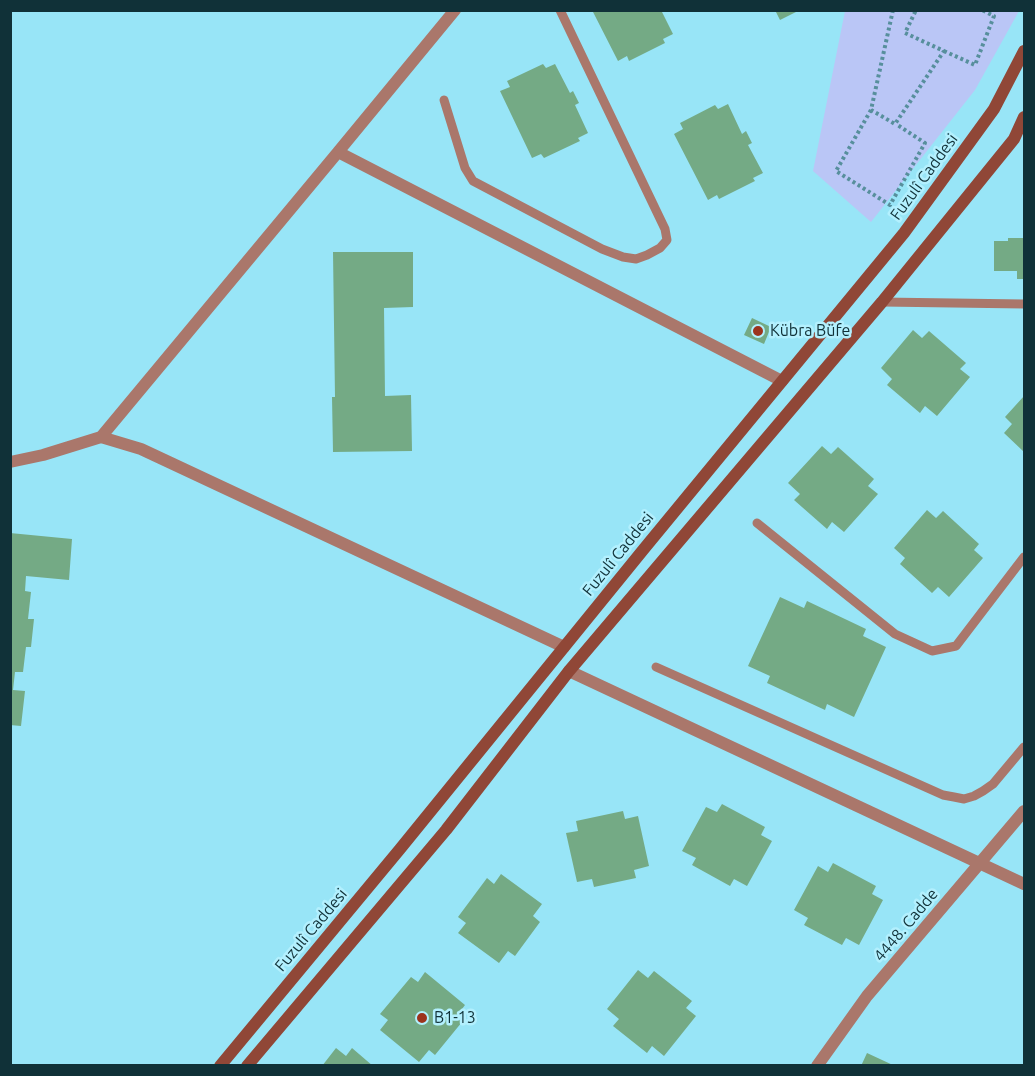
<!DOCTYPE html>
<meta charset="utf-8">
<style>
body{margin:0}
#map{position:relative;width:1035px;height:1076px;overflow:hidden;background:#98e5f7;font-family:Ubuntu,sans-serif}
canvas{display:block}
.frame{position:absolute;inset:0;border:12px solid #103138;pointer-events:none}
</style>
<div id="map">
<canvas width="1035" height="1076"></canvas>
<div class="frame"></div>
</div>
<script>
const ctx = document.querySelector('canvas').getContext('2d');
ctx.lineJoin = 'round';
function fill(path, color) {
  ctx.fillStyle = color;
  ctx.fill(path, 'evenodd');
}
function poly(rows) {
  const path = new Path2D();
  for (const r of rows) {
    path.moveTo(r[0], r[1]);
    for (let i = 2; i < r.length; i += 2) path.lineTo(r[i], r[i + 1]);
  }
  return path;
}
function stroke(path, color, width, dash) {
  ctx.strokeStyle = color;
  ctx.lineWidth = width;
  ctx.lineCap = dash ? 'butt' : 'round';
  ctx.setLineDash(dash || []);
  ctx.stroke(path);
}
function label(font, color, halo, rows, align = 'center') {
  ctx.font = font + ' Ubuntu,sans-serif';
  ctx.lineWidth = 5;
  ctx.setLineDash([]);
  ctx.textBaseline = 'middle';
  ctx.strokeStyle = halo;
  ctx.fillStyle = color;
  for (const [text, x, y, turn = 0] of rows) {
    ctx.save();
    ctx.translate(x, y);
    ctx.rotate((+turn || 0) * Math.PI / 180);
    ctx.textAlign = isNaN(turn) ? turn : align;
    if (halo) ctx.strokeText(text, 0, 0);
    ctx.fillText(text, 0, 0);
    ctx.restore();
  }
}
fill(poly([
 [845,11,1019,11,975,90,871,222,813,171]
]), '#bac6f6');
fill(poly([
 [592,10,661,10,673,34,663,39,665,43,629,61,627,56,618,61],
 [775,10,800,10,780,20],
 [543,64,546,68,555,64,570,93,573,91,579,103,575,105,588,133,578,138,580,141,544,158,541,154,532,158,500,91,510,87,507,81],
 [728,104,742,134,746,131,752,143,748,145,763,173,753,178,755,181,719,199,717,195,708,200,674,134,683,129,680,123,715,105,718,109],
 [1008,238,1024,238,1024,279,1017,279,1017,271,994,271,994,241,1008,241],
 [333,252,413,252,413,307,384,308,385,396,411,395,412,451,333,452,332,397,335,397],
 [752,318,771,327,764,344,744,335],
 [913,330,922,338,929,331,966,363,960,369,970,377,937,416,925,406,920,413,887,385,892,379,881,368],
 [1024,396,1024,452,1004,433,1012,424,1005,417],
 [822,446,831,454,838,447,874,479,868,486,878,494,844,532,832,522,827,529,794,500,800,494,788,483],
 [927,510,936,518,943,511,979,544,974,550,983,558,949,597,938,587,932,593,900,564,905,558,894,548],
 [10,533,72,539,69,580,26,576,25,591,31,592,28,619,34,619,31,647,26,647,23,672,15,672,13,690,25,691,21,726,10,725],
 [780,597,804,608,807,601,866,629,863,636,886,647,854,717,827,704,825,710,767,683,770,676,748,666],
 [722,804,765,827,761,835,772,841,747,886,734,879,730,886,692,865,696,858,682,851,706,807,717,812],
 [623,811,625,819,638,816,649,866,634,870,636,878,594,887,592,879,577,882,566,833,578,831,576,821],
 [833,863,876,886,872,894,883,900,859,945,846,938,842,945,804,925,808,918,794,910,818,866,828,872],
 [501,874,542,904,533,916,540,922,515,956,508,951,499,963,458,933,466,923,458,917,487,878,494,884],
 [638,970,648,978,654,971,692,1001,686,1008,696,1016,664,1056,652,1046,647,1053,613,1026,619,1019,607,1009],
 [425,972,465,1005,456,1017,462,1022,435,1055,429,1050,419,1062,380,1030,388,1020,380,1014,411,977,418,982],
 [336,1048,346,1056,352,1048,373,1066,322,1066],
 [867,1053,895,1066,861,1066]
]), '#74aa85');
stroke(poly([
 [893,10,871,110,895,124,944,51,905,33,916,10],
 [944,51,975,65,994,16,982,10],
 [871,110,836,171,890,205,925,143,896,124]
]), '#578f9c', 4, [3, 3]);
stroke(poly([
 [444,100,465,168,473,181,602,249,623,257,636,259,647,255,660,248,667,240,665,229,560,10],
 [882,302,1024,304],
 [757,523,895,634,932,651,956,646,1024,557],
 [656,667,943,795,954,797,964,799,974,796,983,791,993,784,1024,747]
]), '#aa776b', 9);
stroke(poly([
 [455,10,338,152,782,381],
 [101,437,338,152],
 [10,462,43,455,101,437,141,449,564,647],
 [569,671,1024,884],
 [817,1066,867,996,1024,811]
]), '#aa776b', 12);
stroke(poly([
 [220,1066,400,849,643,550,904,233,994,109,1024,51],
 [247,1066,446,830,569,671,882,302,1014,139,1024,117]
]), '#904737', 12);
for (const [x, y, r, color] of [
 [758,331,6,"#9c331d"],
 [422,1018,6,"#9c331d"]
]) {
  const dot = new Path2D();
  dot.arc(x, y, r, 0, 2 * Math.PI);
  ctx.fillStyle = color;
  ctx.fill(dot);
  stroke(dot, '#b3f0fe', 2);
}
label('16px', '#103138', '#b3f0fe', [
 ["Fuzulî Caddesi",924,177,-54],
 ["Fuzulî Caddesi",618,554,-51],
 ["4448. Cadde",906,925,-50],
 ["Fuzulî Caddesi",311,930,-50]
]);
label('16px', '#103138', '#b3f0fe', [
 ["Kübra Büfe",770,331],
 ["B1-13",434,1018]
], 'left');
</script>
